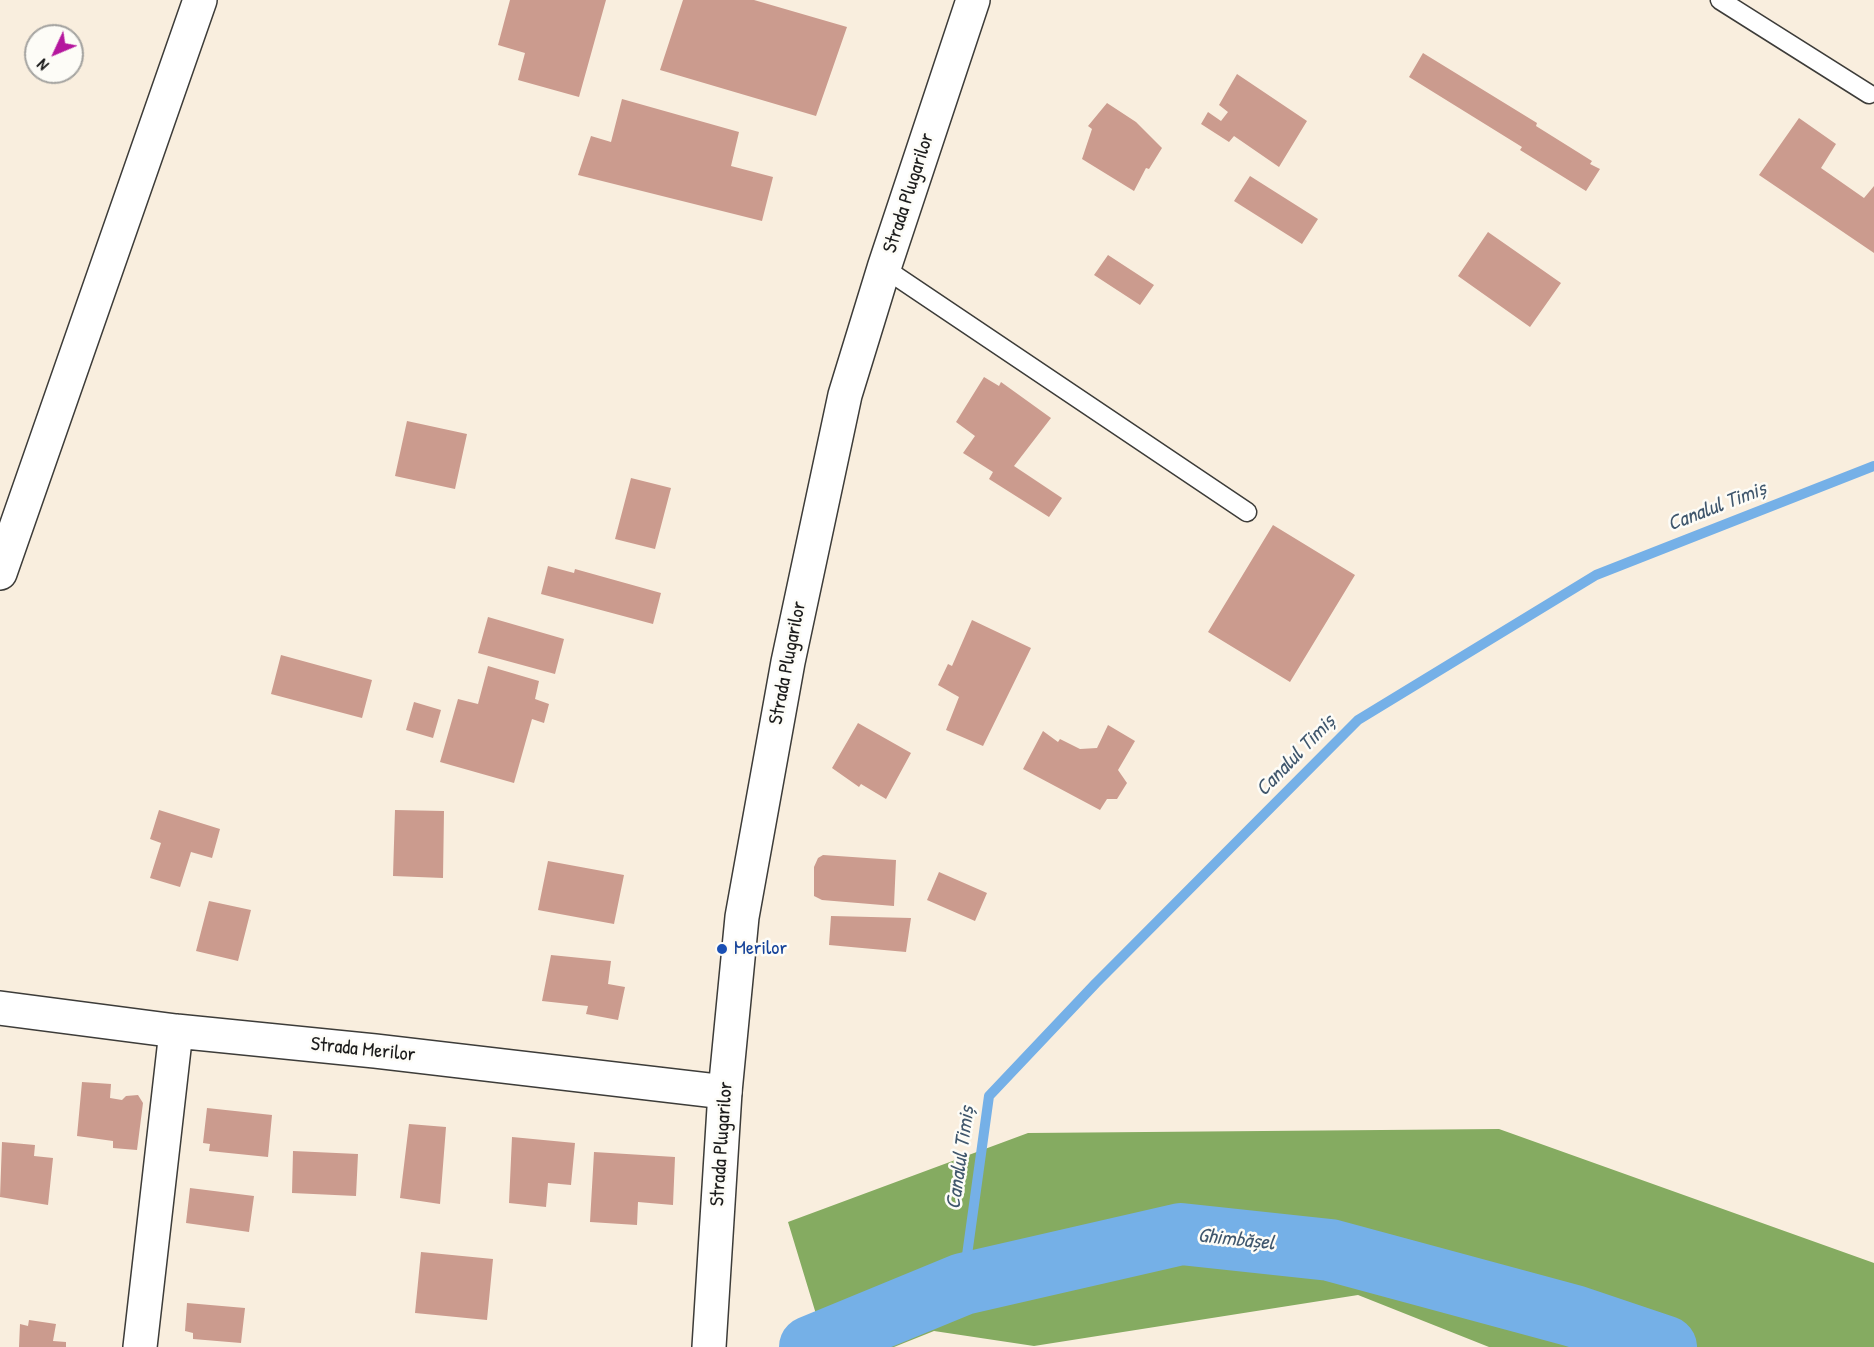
<!DOCTYPE html>
<meta charset="utf-8">
<style>
body{margin:0}
#map{position:relative;width:1874px;height:1347px;overflow:hidden;background:#f9eede;font-family:"Patrick Hand",sans-serif}
canvas{display:block}
.north{position:absolute;left:24px;top:24px;width:60px;height:60px;box-sizing:border-box;background:#fdfcf7;border:2px solid #a3a29f;border-radius:50%;rotate:226deg;font-size:16px;font-weight:700;line-height:24px;text-align:center;color:#1c1c1c}
.north::after{content:'';display:block;margin:auto;width:21px;height:27px;background:#b5179e;clip-path:polygon(50% 0,100% 100%,50% 72%,0 100%)}
</style>
<div id="map">
<canvas width="1874" height="1347"></canvas>
<div class="north">N</div>
</div>
<script>
const ctx = document.querySelector('canvas').getContext('2d');
ctx.lineJoin = 'round';
function fill(path, color) {
  ctx.fillStyle = color;
  ctx.fill(path, 'evenodd');
}
function poly(rows) {
  const path = new Path2D();
  for (const r of rows) {
    path.moveTo(r[0], r[1]);
    for (let i = 2; i < r.length; i += 2) path.lineTo(r[i], r[i + 1]);
  }
  return path;
}
function stroke(path, color, width, dash) {
  ctx.strokeStyle = color;
  ctx.lineWidth = width;
  ctx.lineCap = dash ? 'butt' : 'round';
  ctx.setLineDash(dash || []);
  ctx.stroke(path);
}
function label(font, color, halo, rows, align = 'center') {
  ctx.font = font + ' "Patrick Hand",sans-serif';
  ctx.lineWidth = 5;
  ctx.setLineDash([]);
  ctx.textBaseline = 'middle';
  ctx.strokeStyle = halo;
  ctx.fillStyle = color;
  for (const [text, x, y, turn = 0] of rows) {
    ctx.save();
    ctx.translate(x, y);
    ctx.rotate((+turn || 0) * Math.PI / 180);
    ctx.textAlign = isNaN(turn) ? turn : align;
    if (halo) ctx.strokeText(text, 0, 0);
    ctx.fillText(text, 0, 0);
    ctx.restore();
  }
}
fill(poly([
 [1499,1129,1874,1263,1874,1347,1489,1347,1358,1295,1034,1346,934,1331,894,1347,826,1347,788,1222,1028,1133]
]), '#85ab61');
stroke(poly([
 [963,1284,989,1096,1096,983,1358,720,1596,575,1874,466]
]), '#75b0e7', 10);
stroke(poly([
 [810,1347,963,1284,1181,1234,1330,1250,1574,1316,1666,1347]
]), '#75b0e7', 62);
fill(poly([
 [510,0,606,0,579,97,518,80,525,53,498,45],
 [683,0,754,0,847,27,816,116,660,70],
 [1423,53,1537,123,1536,126,1592,161,1590,164,1600,169,1586,191,1520,150,1522,147,1409,77],
 [1237,74,1307,121,1279,167,1234,136,1229,142,1201,124,1208,112,1221,121,1228,112,1219,105],
 [622,99,739,132,731,166,773,177,762,221,578,175,591,136,611,142],
 [1107,103,1136,122,1162,148,1149,169,1146,168,1134,191,1082,159,1092,129,1088,126],
 [1799,118,1836,144,1821,168,1864,198,1874,186,1874,253,1759,175],
 [1250,176,1318,219,1302,244,1234,201],
 [1488,232,1561,283,1530,327,1458,276],
 [1108,255,1154,285,1140,305,1094,275],
 [984,377,999,386,1001,382,1051,418,1014,466,1062,498,1049,517,989,479,993,472,963,453,975,436,956,422],
 [407,421,467,434,455,489,395,476],
 [631,478,671,488,655,549,615,539],
 [1273,525,1355,575,1290,682,1208,632],
 [548,566,574,573,575,569,661,593,653,624,541,594],
 [488,617,564,639,555,674,478,653],
 [972,620,1031,648,983,746,946,730,959,697,938,685,948,664,952,666],
 [281,655,372,680,362,718,271,694],
 [488,666,539,681,535,699,549,704,544,723,532,719,514,783,440,762,458,699,478,704],
 [414,702,441,710,433,738,406,730],
 [858,723,911,753,886,799,861,784,859,787,832,768],
 [1108,725,1135,741,1118,770,1127,783,1117,799,1107,799,1100,810,1023,769,1043,731,1058,742,1060,739,1080,749,1097,748],
 [159,810,220,829,212,858,191,852,180,887,150,878,161,843,150,839],
 [395,810,444,811,443,878,393,876],
 [823,855,896,860,894,906,822,900,814,896,814,867,818,858],
 [548,861,624,875,614,924,538,910],
 [939,872,987,893,975,921,927,900],
 [209,901,251,910,238,961,196,951],
 [831,916,911,918,906,952,829,945],
 [551,955,611,961,608,984,625,987,618,1020,586,1014,588,1006,542,1001],
 [82,1082,111,1084,110,1098,122,1100,126,1096,138,1095,143,1103,137,1150,113,1148,113,1141,77,1136],
 [207,1108,272,1115,268,1157,209,1151,210,1144,203,1143],
 [409,1124,446,1127,440,1204,400,1198],
 [512,1137,575,1143,571,1185,548,1183,546,1207,509,1203],
 [2,1142,35,1145,34,1156,53,1158,48,1205,0,1197],
 [293,1151,358,1154,356,1196,292,1193],
 [594,1152,675,1157,673,1205,638,1202,637,1225,590,1222],
 [190,1188,254,1196,249,1232,186,1223],
 [421,1252,493,1259,487,1320,415,1313],
 [187,1303,245,1308,241,1343,193,1339,193,1333,185,1331],
 [29,1320,56,1324,53,1341,66,1342,66,1347,19,1347,20,1324,28,1326]
]), '#cb9b8e');
const lane = poly([
 [1720,0,1869,94],
 [884,268,1247,512]
]);
const street = poly([
 [0,573,200,0],
 [0,1008,176,1031,375,1051,725,1092],
 [140,1347,176,1031]
]);
const secondary = poly([
 [709,1347,725,1092,742,917,788,662,845,395,884,268,973,0]
]);
stroke(lane, '#3d3c39', 21);
stroke(street, '#3d3c39', 36);
stroke(secondary, '#3d3c39', 36);
stroke(lane, '#fff', 18);
stroke(street, '#fff', 33);
stroke(secondary, '#fff', 33);
for (const [x, y, r, color] of [
 [722,949,6,"#1a4fb4"]
]) {
  const dot = new Path2D();
  dot.arc(x, y, r, 0, 2 * Math.PI);
  ctx.fillStyle = color;
  ctx.fill(dot);
  stroke(dot, '#fdfcf7', 2);
}
label('20px', '#1c1c1c', '#fdfcf7', [
 ["Strada Plugarilor",909,193,-72],
 ["Strada Plugarilor",788,663,-79],
 ["Strada Merilor",363,1050,6],
 ["Strada Plugarilor",722,1144,-86]
]);
label('20px', '#164399', '#fdfcf7', [
 ["Merilor",734,949]
], 'left');
label('italic 21px', '#40576d', '#fdfcf7', [
 ["Canalul Timiș",1717,507,-21],
 ["Canalul Timiș",1296,756,-46],
 ["Canalul Timiș",961,1158,-82],
 ["Ghimbășel",1236,1240,6]
]);
</script>
